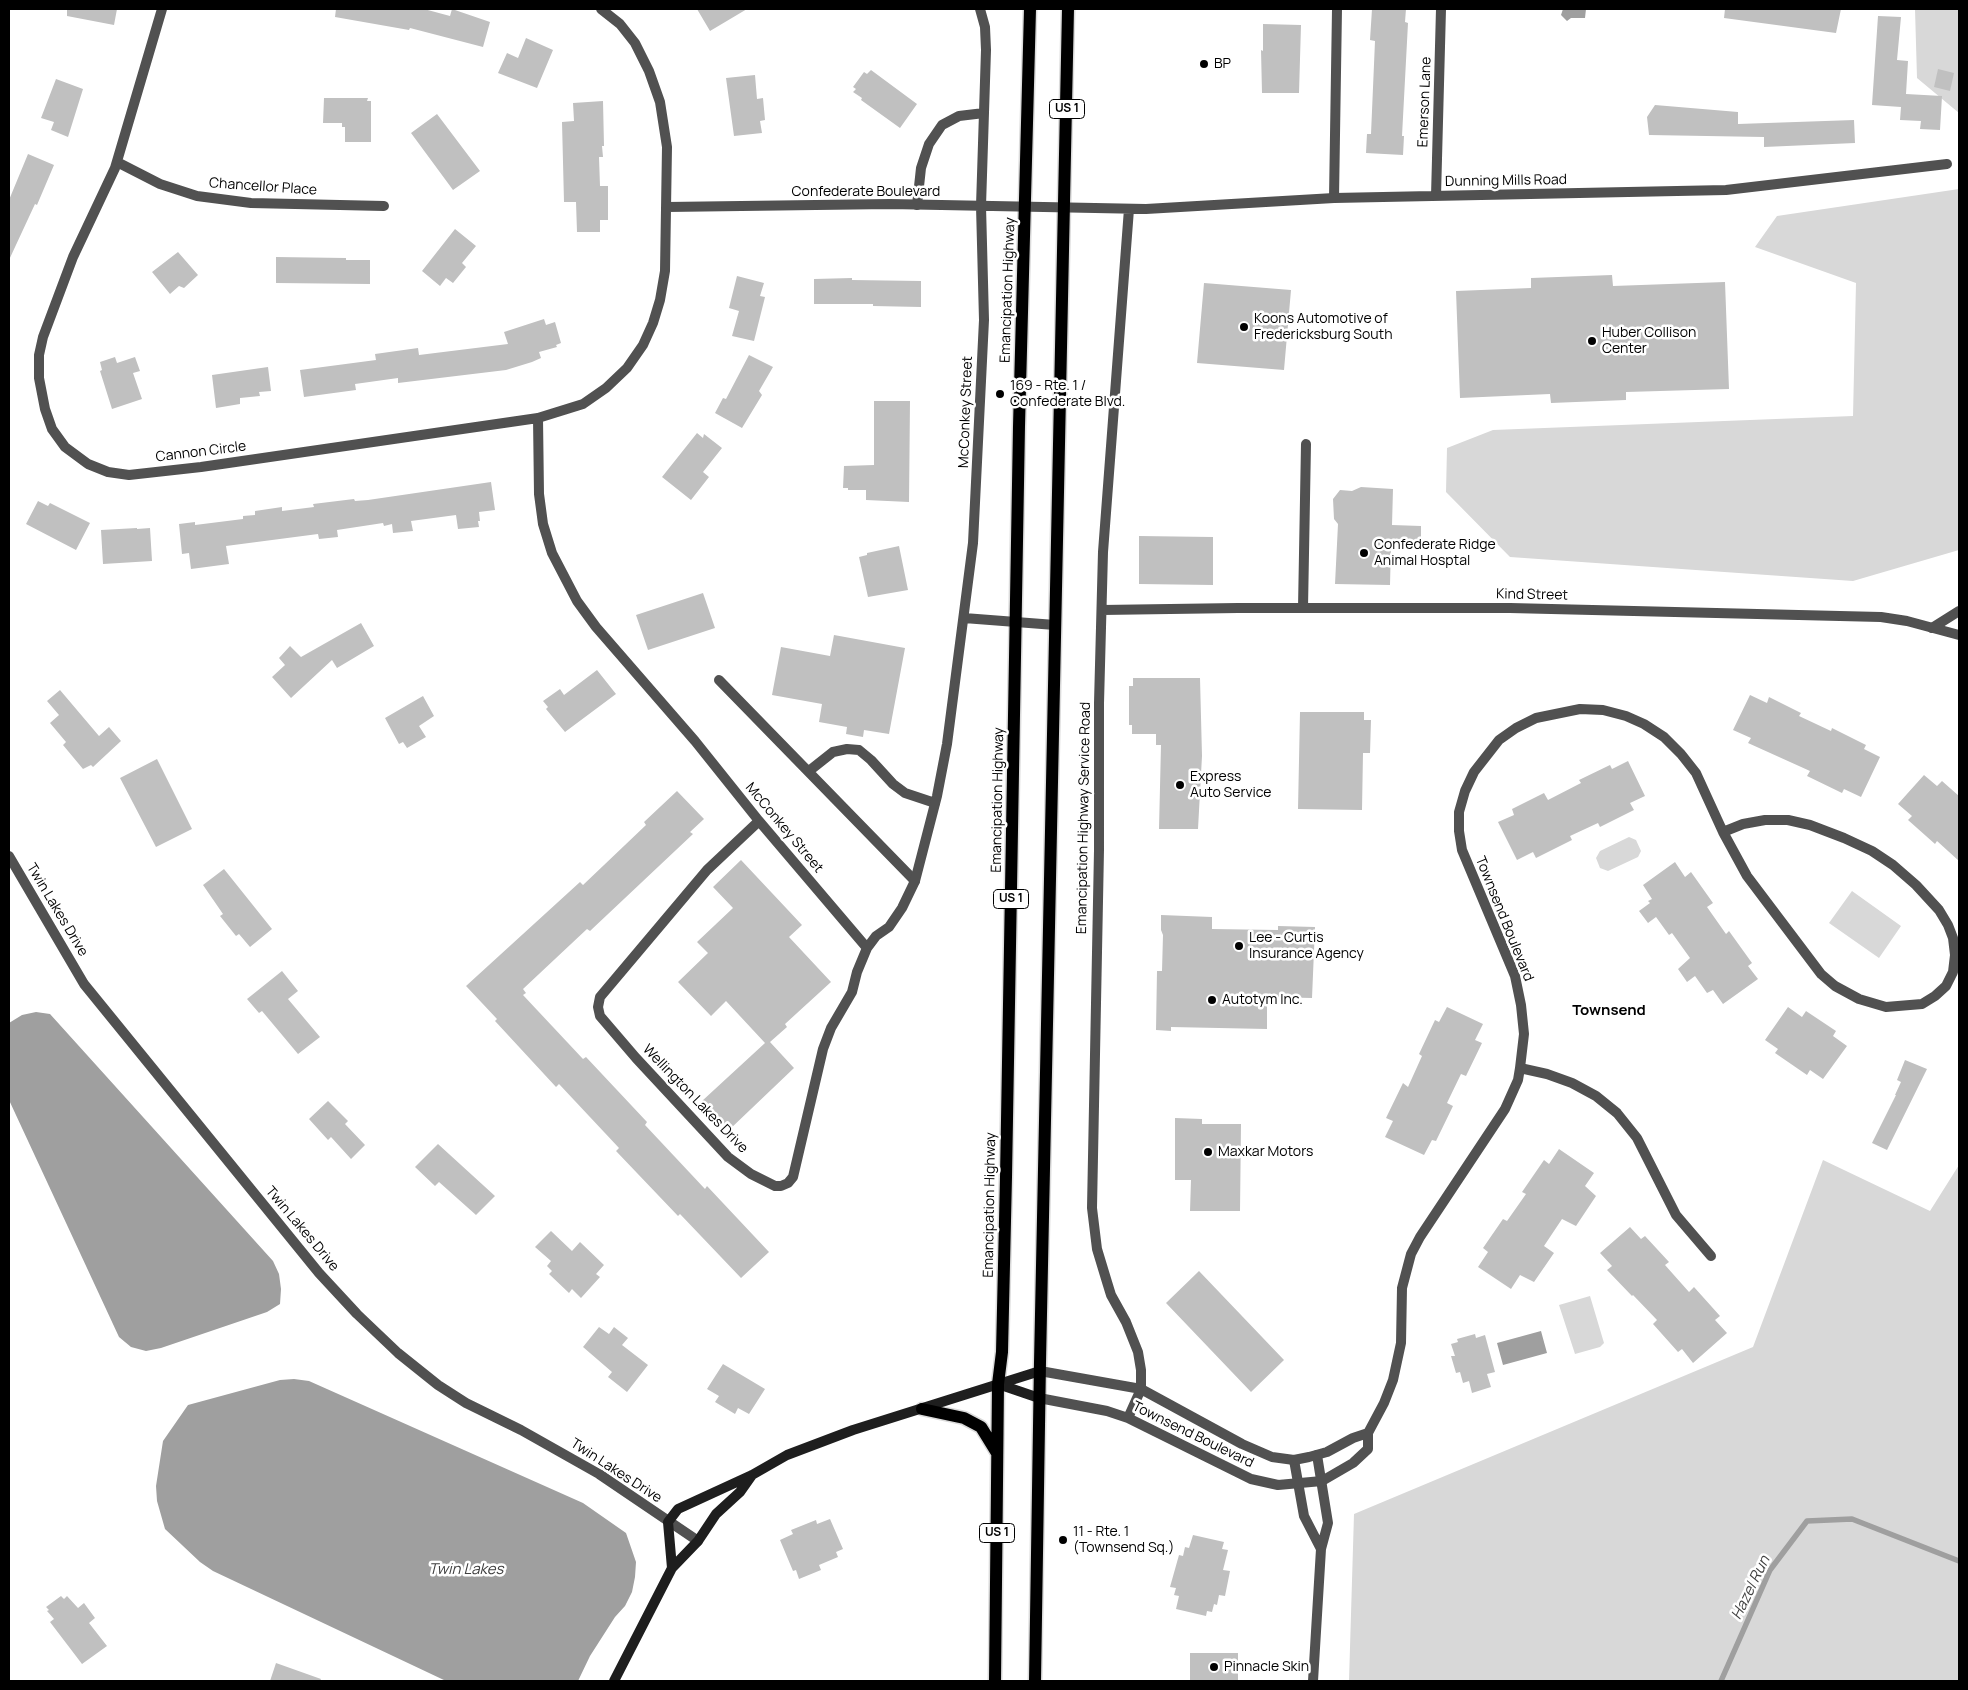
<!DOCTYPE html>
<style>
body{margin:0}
#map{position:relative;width:1968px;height:1690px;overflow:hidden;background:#fff;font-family:Manrope,sans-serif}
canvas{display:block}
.frame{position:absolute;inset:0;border:10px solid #000;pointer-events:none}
</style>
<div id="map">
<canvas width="1968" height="1690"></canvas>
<div class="frame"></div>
</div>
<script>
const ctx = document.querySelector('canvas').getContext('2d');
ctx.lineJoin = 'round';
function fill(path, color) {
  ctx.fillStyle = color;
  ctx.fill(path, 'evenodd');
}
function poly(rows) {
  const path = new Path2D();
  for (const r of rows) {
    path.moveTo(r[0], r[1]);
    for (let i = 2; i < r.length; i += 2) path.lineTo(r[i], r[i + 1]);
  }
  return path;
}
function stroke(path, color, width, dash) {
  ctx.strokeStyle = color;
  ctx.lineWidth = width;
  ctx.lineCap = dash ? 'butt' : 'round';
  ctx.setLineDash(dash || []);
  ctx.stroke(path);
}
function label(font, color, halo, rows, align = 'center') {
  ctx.font = font + ' Manrope,sans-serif';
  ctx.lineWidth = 5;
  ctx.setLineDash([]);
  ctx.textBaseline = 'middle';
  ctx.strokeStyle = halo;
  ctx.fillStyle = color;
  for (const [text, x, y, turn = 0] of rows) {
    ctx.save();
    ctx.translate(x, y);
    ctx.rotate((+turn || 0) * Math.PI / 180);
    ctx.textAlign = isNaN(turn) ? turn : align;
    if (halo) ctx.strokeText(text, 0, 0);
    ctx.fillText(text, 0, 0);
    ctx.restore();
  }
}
fill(poly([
 [1915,9,1959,9,1959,113,1917,78],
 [1959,189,1959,550,1853,581,1510,557,1446,492,1447,448,1493,430,1853,416,1856,283,1755,247,1777,216],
 [1629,837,1636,840,1641,851,1638,857,1608,871,1600,868,1596,858,1600,851],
 [1852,891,1901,926,1879,958,1829,923],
 [1823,1160,1930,1211,1959,1165,1959,1681,1349,1681,1354,1514,1753,1347],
 [1590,1296,1604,1343,1600,1347,1575,1354,1559,1305]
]), '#d8d8d8');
fill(poly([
 [1563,9,1586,9,1585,18,1571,18,1567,21,1561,15],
 [36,1012,50,1014,273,1261,279,1274,281,1289,280,1304,267,1312,161,1348,146,1351,131,1347,119,1337,9,1100,9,1023,22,1015],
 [1541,1331,1547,1353,1503,1365,1497,1343],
 [294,1379,309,1381,583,1503,626,1533,636,1562,635,1577,632,1592,625,1606,615,1617,590,1656,578,1681,446,1681,213,1571,200,1562,165,1529,157,1501,156,1486,163,1441,188,1405,280,1380]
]), '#9f9f9f');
stroke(poly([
 [1721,1681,1770,1570,1807,1521,1852,1519,1959,1561]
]), '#9f9f9f', 5.5);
fill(poly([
 [67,9,117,9,114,25,67,16],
 [336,9,424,9,450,16,452,9,490,22,483,47,410,28,409,30,335,17],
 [697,9,747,9,710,31],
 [1372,9,1406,9,1405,22,1408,23,1402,136,1404,136,1403,155,1366,153,1367,134,1371,134,1375,41,1370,40],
 [1725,9,1841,9,1836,33,1724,18],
 [1878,16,1901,17,1897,60,1908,61,1906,94,1942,96,1940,130,1920,129,1921,121,1900,120,1901,107,1872,105],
 [1263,24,1301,25,1299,93,1262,93,1261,50,1263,51],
 [526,38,553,50,537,88,498,73,507,53,518,58],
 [1938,69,1954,73,1950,91,1934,87],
 [871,70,917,104,900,128,861,100,862,98,853,92,856,89,853,87,864,72,867,74],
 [755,75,757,99,763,98,765,120,760,121,762,133,734,136,726,78],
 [56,79,83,89,68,137,51,130,54,122,41,118],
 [324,98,368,98,367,101,371,101,371,142,345,142,345,127,342,127,342,123,323,123],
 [603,101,604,146,602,146,603,157,599,157,600,186,608,186,608,220,600,220,600,232,577,232,576,202,564,202,562,122,574,121,573,103],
 [1655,105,1738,112,1738,124,1854,120,1855,143,1764,147,1764,137,1649,135,1647,117],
 [437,114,480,171,453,190,411,133],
 [28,154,54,165,37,205,35,204,9,260,9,200],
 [455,229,476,246,462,263,466,267,453,283,446,278,440,286,422,271],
 [178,252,198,275,184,288,179,286,170,294,152,272],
 [276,257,346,258,346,260,370,260,370,284,276,283],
 [1612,275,1613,286,1725,282,1729,389,1626,392,1626,400,1551,403,1550,394,1460,398,1456,291,1531,288,1531,278],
 [737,276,764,283,760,296,765,297,754,341,732,336,739,311,729,308],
 [852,278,852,280,921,281,921,307,873,306,873,304,814,304,814,279],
 [1204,283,1291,290,1284,370,1197,363],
 [544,319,546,325,555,322,561,343,556,345,557,347,539,352,541,358,532,362,506,370,398,383,398,378,355,384,356,390,304,397,300,370,376,360,375,354,418,348,419,355,508,344,504,332],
 [749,355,773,367,759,391,762,395,742,428,715,413,723,398,726,399],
 [115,357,117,363,135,357,140,371,133,373,142,399,112,409,100,371,102,370,100,362],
 [268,367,271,391,259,392,260,396,240,398,240,404,216,408,212,375],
 [874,401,910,401,909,502,866,500,866,490,848,490,848,488,843,488,844,466,874,465],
 [697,433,703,438,704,434,722,448,703,472,709,477,691,500,662,477],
 [491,482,495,510,479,512,480,521,478,521,479,527,458,529,456,515,411,521,413,531,393,533,392,524,384,526,383,523,337,530,338,537,319,539,318,534,226,546,229,564,191,569,189,553,182,554,179,524,195,522,195,525,243,519,243,516,255,515,255,511,282,507,282,511,314,507,313,504,354,499,355,501,368,500],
 [1361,487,1393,489,1392,525,1421,526,1421,545,1391,544,1390,585,1335,584,1338,524,1334,519,1333,499,1340,490,1352,491],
 [38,501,48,506,50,503,90,523,76,550,26,524],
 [137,528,137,529,150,528,152,561,103,564,101,530],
 [1139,536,1213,537,1213,585,1139,584],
 [899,546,908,590,868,597,859,557,867,555,867,553],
 [703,593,715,628,648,650,636,615],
 [361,623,374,646,337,668,332,660,291,698,272,677,285,665,279,658,290,646,301,657],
 [834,635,905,648,889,734,864,730,863,737,846,734,847,727,819,722,822,704,772,695,781,647,830,656],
 [597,670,616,694,565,732,546,709,548,707,543,701,560,689,564,695],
 [1133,678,1200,678,1202,756,1198,829,1159,829,1161,745,1156,745,1156,734,1132,734,1132,725,1129,725,1129,686,1133,686],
 [60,690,99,736,109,727,121,741,93,767,91,765,83,769,63,745,66,742,50,723,59,715,47,701],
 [1750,695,1767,703,1769,697,1801,713,1799,716,1831,731,1832,728,1866,745,1864,749,1880,757,1861,797,1844,789,1842,793,1807,776,1810,771,1748,743,1751,738,1733,730],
 [423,696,434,716,419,726,426,737,407,748,403,742,399,744,385,718],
 [1300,712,1364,712,1364,720,1371,720,1370,753,1363,753,1362,810,1298,809],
 [157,759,192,829,156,847,120,778],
 [1628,761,1645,796,1630,803,1634,810,1600,827,1598,823,1570,836,1572,840,1536,858,1533,852,1517,860,1498,822,1514,815,1512,809,1544,793,1548,800,1581,783,1579,780,1610,765,1612,769],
 [1924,775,1937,786,1942,781,1959,796,1959,861,1937,841,1935,844,1908,820,1912,816,1898,804],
 [677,791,704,819,690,832,693,834,590,931,587,929,523,989,526,993,523,995,583,1059,586,1057,647,1122,645,1125,705,1189,707,1186,769,1252,741,1278,680,1214,678,1216,616,1151,619,1148,559,1084,556,1087,495,1021,497,1019,466,986,580,882,583,885,646,825,644,822],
 [741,860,802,925,789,937,831,982,785,1024,787,1027,770,1042,794,1068,729,1130,702,1101,765,1043,726,1001,711,1016,678,982,708,953,697,942,733,908,713,887],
 [1675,862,1685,877,1691,872,1713,903,1707,907,1726,934,1729,931,1752,963,1748,966,1758,979,1723,1004,1713,990,1707,993,1695,976,1687,982,1678,969,1690,958,1672,933,1669,935,1656,917,1648,923,1639,911,1650,903,1648,901,1652,899,1643,885],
 [224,869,272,929,250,947,239,934,236,936,220,916,223,914,203,885],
 [1161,915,1212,917,1212,929,1278,930,1278,926,1315,927,1312,998,1267,997,1267,1029,1171,1027,1171,1031,1156,1030,1157,971,1162,971,1163,935,1161,930],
 [282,971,298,991,288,999,320,1037,298,1054,262,1011,259,1013,247,999],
 [1447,1007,1483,1024,1475,1040,1482,1043,1466,1076,1461,1074,1447,1103,1453,1106,1436,1141,1432,1140,1424,1155,1385,1137,1393,1121,1386,1118,1403,1083,1408,1087,1422,1056,1419,1054,1435,1020,1439,1022],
 [1788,1007,1802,1017,1806,1011,1836,1031,1833,1036,1847,1046,1823,1079,1810,1070,1807,1075,1775,1053,1778,1049,1765,1040],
 [1905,1060,1927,1069,1887,1150,1872,1143,1896,1095,1895,1095,1901,1082,1897,1080],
 [328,1101,348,1121,345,1124,365,1145,351,1159,331,1137,328,1140,309,1119],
 [1175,1118,1202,1119,1202,1124,1241,1124,1240,1211,1190,1211,1191,1180,1175,1180],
 [438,1144,495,1196,476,1215,439,1182,435,1186,415,1167],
 [1559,1149,1594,1173,1585,1186,1596,1196,1576,1226,1562,1219,1544,1246,1554,1253,1534,1282,1520,1275,1511,1289,1478,1267,1488,1252,1483,1248,1503,1219,1507,1221,1526,1194,1522,1192,1544,1160,1549,1164],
 [1630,1227,1641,1239,1645,1236,1669,1262,1665,1265,1689,1292,1694,1287,1720,1316,1715,1320,1727,1333,1693,1363,1682,1349,1678,1352,1653,1324,1657,1320,1633,1295,1632,1296,1607,1270,1612,1266,1600,1253],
 [551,1231,572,1251,580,1242,604,1265,596,1274,600,1277,581,1298,572,1289,569,1293,549,1274,552,1271,547,1266,551,1261,535,1247],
 [1199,1271,1284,1360,1251,1392,1166,1303],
 [599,1327,609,1334,614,1327,628,1338,622,1345,648,1365,627,1392,608,1377,612,1372,583,1347],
 [1475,1334,1476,1338,1485,1335,1495,1372,1487,1374,1491,1387,1472,1393,1469,1381,1463,1383,1460,1372,1456,1373,1451,1356,1455,1356,1451,1344,1458,1342,1457,1339],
 [723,1364,765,1389,749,1414,738,1408,735,1414,715,1402,719,1396,707,1389],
 [830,1519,843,1549,836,1552,838,1557,819,1565,821,1570,799,1579,796,1570,793,1571,780,1540,793,1534,791,1530,816,1520,817,1524],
 [1193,1535,1224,1542,1222,1549,1228,1550,1223,1570,1230,1571,1225,1596,1219,1595,1217,1605,1214,1604,1212,1612,1207,1611,1206,1616,1176,1609,1179,1596,1174,1595,1176,1588,1170,1587,1179,1555,1183,1556,1185,1547,1189,1548],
 [61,1596,64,1599,67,1596,78,1608,84,1603,95,1618,89,1623,107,1646,82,1664,50,1622,54,1619,47,1611,49,1610,46,1607],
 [1190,1653,1238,1653,1238,1681,1190,1681],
 [276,1663,321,1679,320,1681,270,1681]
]), '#c0c0c0');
const primary = poly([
 [922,1409,964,1418,981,1427,997,1453],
 [995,1681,998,1384,1002,1352,1006,1177,1019,426,1030,9],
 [1035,1681,1040,1362,1068,9]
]);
stroke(primary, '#dbdbdb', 15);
stroke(poly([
 [980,9,985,27,986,50,981,206],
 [1334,198,1337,9],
 [917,205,921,168,929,144,942,125,959,116,984,113],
 [1303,608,1306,444],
 [1932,628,1959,611],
 [719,680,915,881],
 [809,771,833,752,847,749,859,750,871,760,893,784,905,793,935,803],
 [1294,1460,1304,1516,1321,1549],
 [1313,1681,1321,1549,1328,1523,1317,1455]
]), '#515151', 10);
stroke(poly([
 [162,9,115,168,73,257,43,337,39,355,39,378,45,409,52,429,65,447,88,464,108,472,129,475,201,467,538,418,583,404,606,388,627,368,643,345,653,323,660,300,665,271,667,147,660,102,649,71,635,43,620,24,601,9],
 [117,162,160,184,197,196,251,203,384,206],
 [1436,196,1441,9],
 [667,207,890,204,1146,209,1334,198,1726,190,1947,164],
 [538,418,539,494,543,524,552,553,577,601,596,627,695,741,759,821,867,948],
 [1102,610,1238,608,1510,608,1881,617,1907,621,1959,635],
 [964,618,1055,625],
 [1765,820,1788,820,1810,825,1844,838,1872,851,1893,865,1916,885,1939,910,1948,925,1953,938,1955,955,1953,972,1946,986,1935,996,1922,1004,1886,1007,1859,999,1835,986,1821,974,1747,876,1723,832,1743,824,1765,820],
 [759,821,707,870,600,997,598,1007,600,1016,636,1058,728,1157,751,1174,775,1186,781,1186,788,1183,793,1177,823,1049,831,1028,852,992,857,972,867,948,876,936,889,927,902,908,915,881,937,796,947,744,973,543,984,320,981,206],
 [9,856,84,984,319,1273,357,1314,398,1353,438,1385,466,1403,521,1430,599,1474,698,1541],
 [1520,1068,1547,1074,1572,1083,1596,1096,1617,1113,1637,1138,1676,1215,1711,1256],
 [1040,1371,1141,1389,1242,1444,1272,1457,1294,1460,1309,1457,1327,1452,1353,1438,1368,1433],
 [1039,1398,1107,1411,1128,1418,1251,1479,1278,1485,1322,1481,1353,1463,1368,1449,1368,1433,1384,1403,1393,1380,1401,1343,1402,1288,1411,1254,1420,1237,1505,1109,1518,1080,1520,1068,1524,1034,1521,1005,1515,976,1462,850,1459,831,1459,812,1465,791,1474,772,1499,740,1516,728,1536,718,1580,709,1603,710,1626,716,1644,724,1664,737,1681,754,1696,773,1723,832],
 [1128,1418,1141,1389,1141,1370,1138,1352,1126,1322,1111,1295,1107,1282,1097,1249,1092,1208,1099,850,1099,703,1103,552,1129,209]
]), '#515151', 10);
stroke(poly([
 [998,1384,1039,1398],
 [672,1568,668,1522,678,1509,752,1475,787,1455,853,1430,1040,1371],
 [614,1681,672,1568,698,1541,716,1514,740,1492,752,1475]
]), '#1e1e1e', 10);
stroke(primary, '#000', 12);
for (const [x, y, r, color] of [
 [1204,64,5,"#000"],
 [1244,327,5,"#000"],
 [1592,341,5,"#000"],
 [1000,394,5,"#000"],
 [1364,553,5,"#000"],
 [1180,785,5,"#000"],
 [1239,946,5,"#000"],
 [1212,1000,5,"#000"],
 [1208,1152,5,"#000"],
 [1063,1540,5,"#000"],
 [1214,1667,5,"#000"]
]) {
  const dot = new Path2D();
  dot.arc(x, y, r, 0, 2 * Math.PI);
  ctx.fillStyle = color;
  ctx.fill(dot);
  stroke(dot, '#fff', 2);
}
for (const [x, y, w] of [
 [1067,109,35],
 [1011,899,35],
 [997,1533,35]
]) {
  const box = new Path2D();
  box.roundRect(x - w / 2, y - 9.5, w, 19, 4);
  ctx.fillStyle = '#fff';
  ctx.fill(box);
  stroke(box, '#000', 1);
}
label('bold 12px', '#000', null, [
 ["US 1",1067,109],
 ["US 1",1011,899],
 ["US 1",997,1533]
]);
label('14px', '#000', '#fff', [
 ["BP",1214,64],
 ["Koons Automotive of",1254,319],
 ["Fredericksburg South",1254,335],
 ["Huber Collison",1602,333],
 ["Center",1602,349],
 ["169 - Rte. 1 /",1010,386],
 ["Confederate Blvd.",1010,402],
 ["Confederate Ridge",1374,545],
 ["Animal Hosptal",1374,561],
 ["Express",1190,777],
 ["Auto Service",1190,793],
 ["Lee - Curtis",1249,938],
 ["Insurance Agency",1249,954],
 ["Autotym Inc.",1222,1000],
 ["Maxkar Motors",1218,1152],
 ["11 - Rte. 1",1073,1532],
 ["(Townsend Sq.)",1073,1548],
 ["Pinnacle Skin",1224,1667]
], 'left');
label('14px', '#000', '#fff', [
 ["Emerson Lane",1425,102,-88],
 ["Dunning Mills Road",1506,181,-1],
 ["Chancellor Place",263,187,4],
 ["Confederate Boulevard",866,192],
 ["Emancipation Highway",1008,290,-88],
 ["McConkey Street",966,412,-88],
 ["Cannon Circle",201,452,-7],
 ["Kind Street",1532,595,1],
 ["Emancipation Highway",998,800,-89],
 ["Emancipation Highway Service Road",1084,818,-89],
 ["McConkey Street",784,828,50],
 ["Twin Lakes Drive",57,910,59],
 ["Townsend Boulevard",1504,919,68],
 ["Wellington Lakes Drive",695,1099,46],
 ["Emancipation Highway",990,1205,-89],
 ["Twin Lakes Drive",302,1229,50],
 ["Townsend Boulevard",1193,1435,26],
 ["Twin Lakes Drive",616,1471,33]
]);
label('bold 15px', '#000', '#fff', [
 ["Townsend",1609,1011]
]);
label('italic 15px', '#404040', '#fff', [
 ["Twin Lakes",466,1570],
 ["Hazel Run",1751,1588,-64]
]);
</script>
